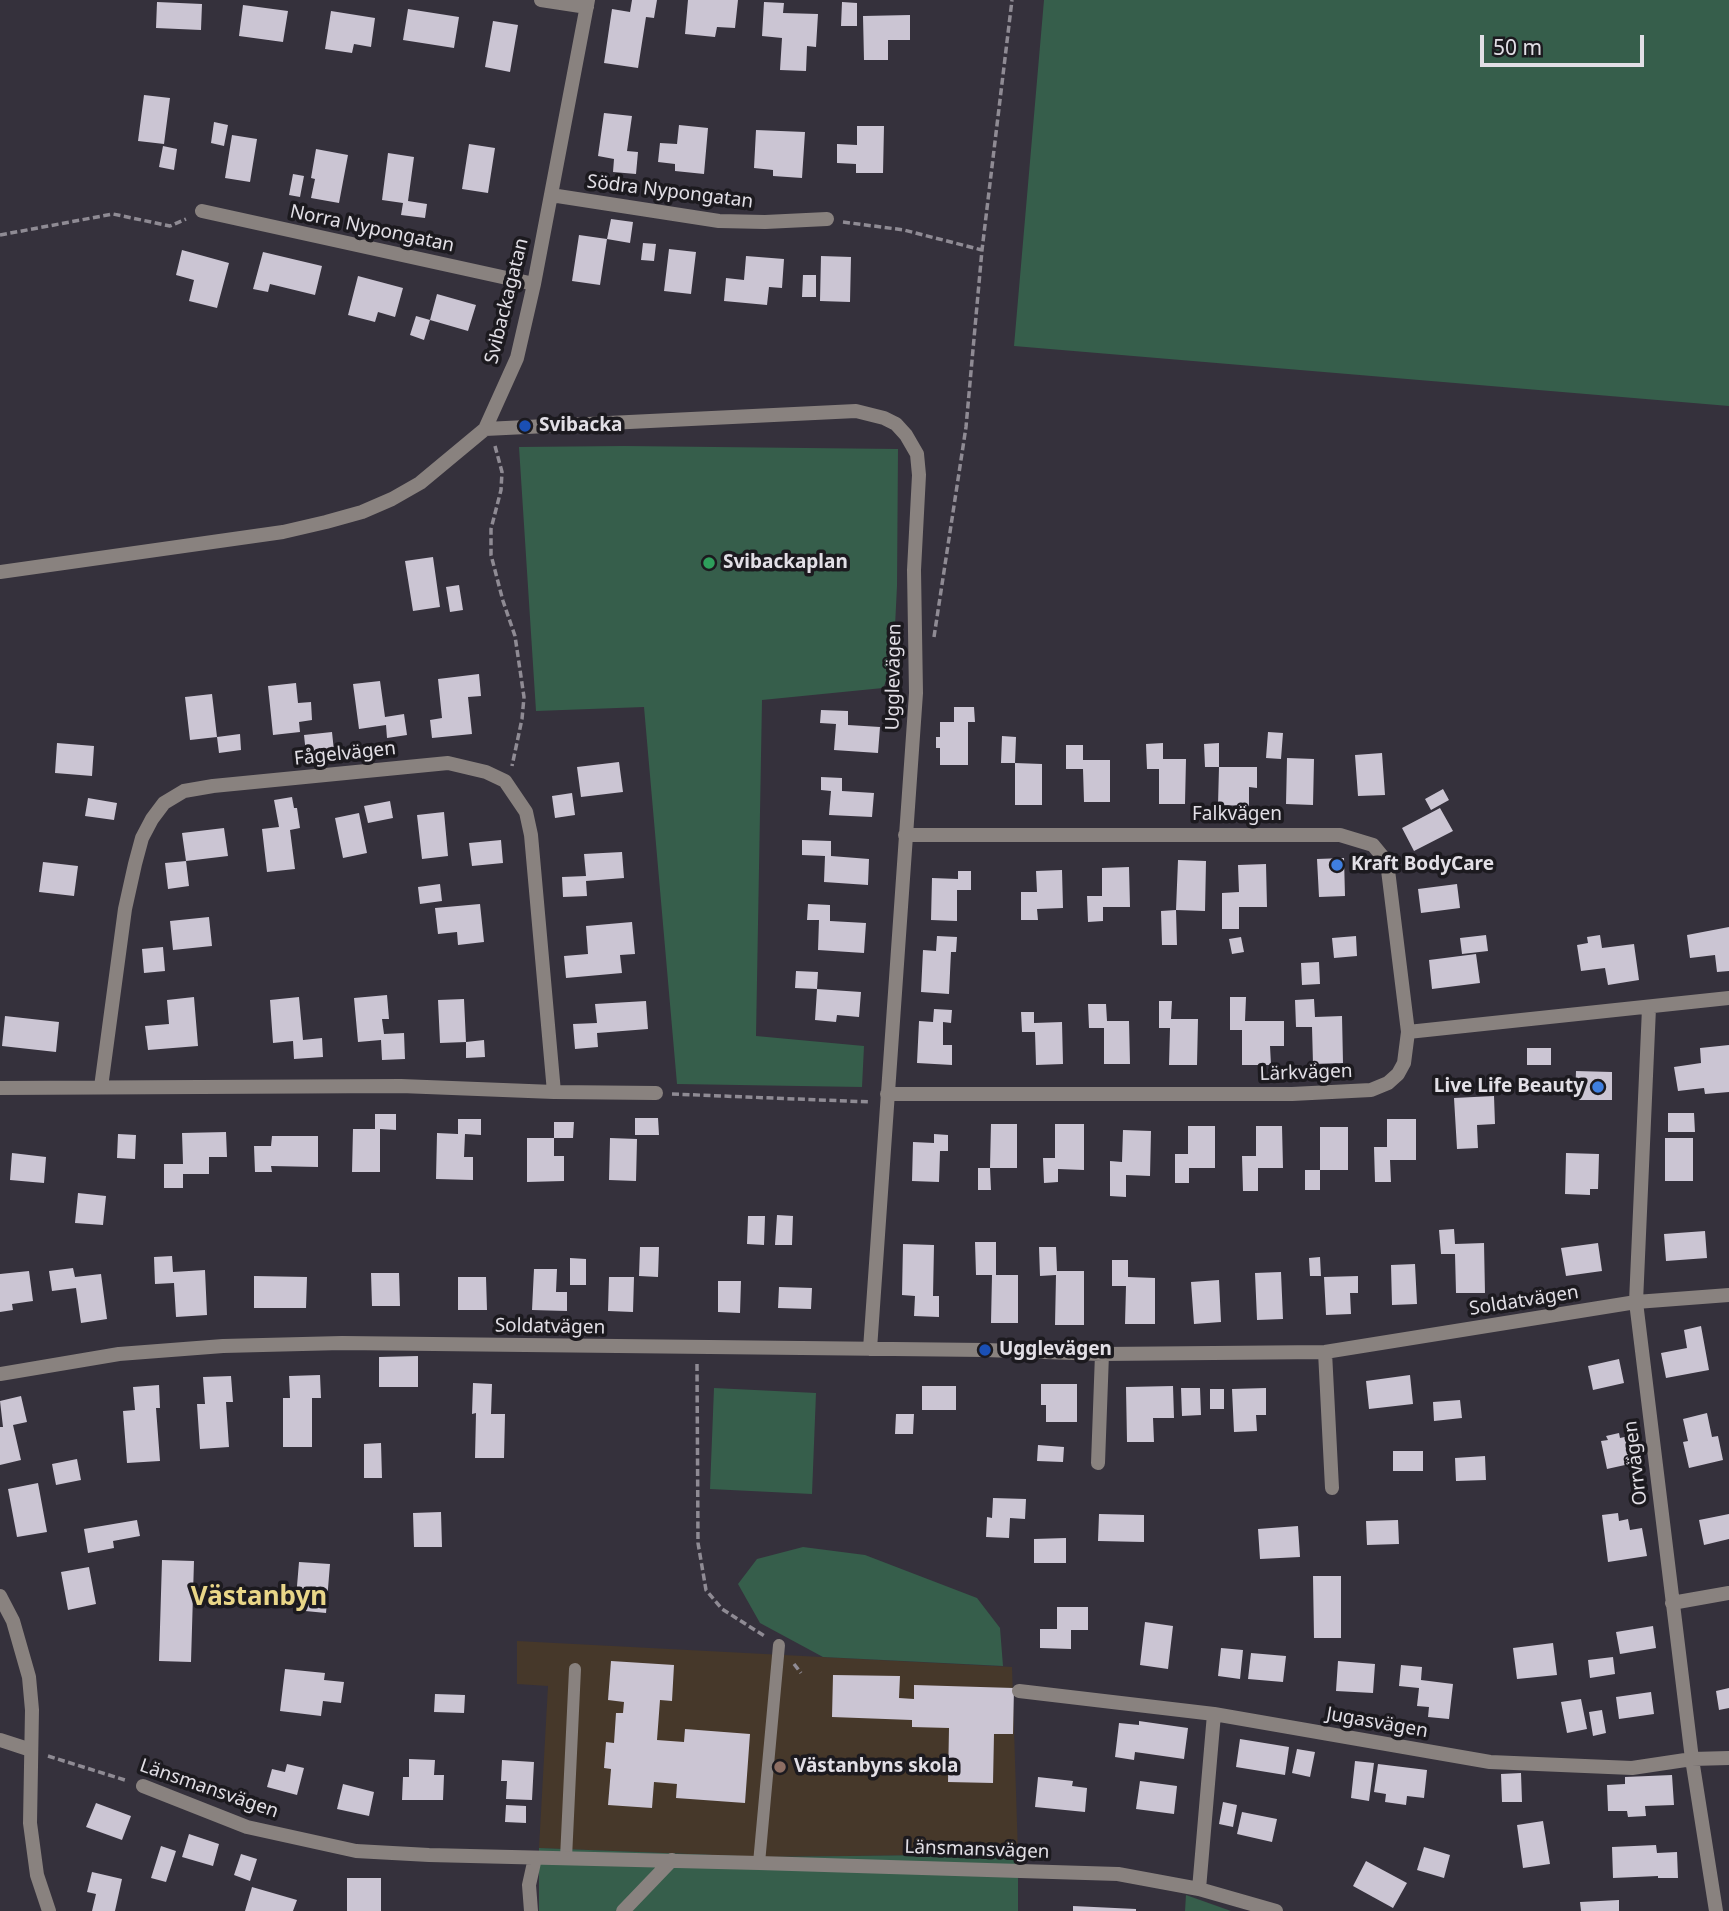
<!DOCTYPE html>
<meta charset="utf-8">
<style>
body{margin:0}
#map{position:relative;width:1729px;height:1911px;overflow:hidden;background:#35313c;font-family:"Noto Sans",sans-serif}
canvas{display:block}
.scale{position:absolute;left:1480px;top:35px;width:164px;height:32px;box-sizing:border-box;border:4px solid #e2dfe6;border-top:0;padding-left:9px;font-size:21px;line-height:24px;white-space:nowrap;color:#e2dfe6;-webkit-text-stroke:5px #1c1a1f;paint-order:stroke}
</style>
<div id="map">
<canvas width="1729" height="1911"></canvas>
<div class="scale">50 m</div>
</div>
<script>
const ctx = document.querySelector('canvas').getContext('2d');
ctx.lineJoin = 'round';
function fill(path, color) {
  ctx.fillStyle = color;
  ctx.fill(path, 'evenodd');
}
function poly(rows) {
  const path = new Path2D();
  for (const r of rows) {
    path.moveTo(r[0], r[1]);
    for (let i = 2; i < r.length; i += 2) path.lineTo(r[i], r[i + 1]);
  }
  return path;
}
function stroke(path, color, width, dash) {
  ctx.strokeStyle = color;
  ctx.lineWidth = width;
  ctx.lineCap = dash ? 'butt' : 'round';
  ctx.setLineDash(dash || []);
  ctx.stroke(path);
}
function label(font, color, halo, rows, align = 'center') {
  ctx.font = font + ' "Noto Sans",sans-serif';
  ctx.lineWidth = 7;
  ctx.setLineDash([]);
  ctx.textBaseline = 'middle';
  ctx.strokeStyle = halo;
  ctx.fillStyle = color;
  for (const [text, x, y, turn = 0] of rows) {
    ctx.save();
    ctx.translate(x, y);
    ctx.rotate((+turn || 0) * Math.PI / 180);
    ctx.textAlign = isNaN(turn) ? turn : align;
    if (halo) ctx.strokeText(text, 0, 0);
    ctx.fillText(text, 0, 0);
    ctx.restore();
  }
}
fill(poly([
 [517,1641,1012,1667,1018,1854,763,1857,539,1848,548,1686,517,1684]
]), '#46382a');
fill(poly([
 [1044,0,1729,0,1729,406,1014,346],
 [624,446,898,449,897,586,893,667,883,688,762,700,756,1036,864,1046,862,1087,677,1084,644,707,536,711,519,447],
 [714,1388,816,1393,812,1494,710,1489],
 [803,1547,865,1555,977,1598,1000,1628,1003,1666,823,1657,760,1623,738,1584,757,1559],
 [539,1848,763,1857,1018,1854,1018,1911,539,1911],
 [1186,1895,1231,1911,1185,1911]
]), '#365e4b');
fill(poly([
 [632,0,657,0,654,18,646,17,638,68,604,63,612,9,630,12],
 [688,0,738,0,735,28,717,27,715,37,685,34],
 [157,2,202,4,201,30,156,28],
 [764,2,784,3,783,13,818,14,816,47,807,46,806,71,780,70,782,38,762,36],
 [842,2,857,3,857,26,841,26],
 [243,5,288,11,283,42,239,36],
 [408,9,459,17,454,48,403,40],
 [331,11,375,18,371,47,354,44,352,53,325,49],
 [910,15,910,40,888,40,888,60,864,60,863,16],
 [493,21,518,25,510,72,485,67],
 [144,95,170,98,164,144,138,141],
 [604,113,632,116,627,151,638,152,636,174,613,172,614,159,598,156],
 [214,122,228,125,224,146,211,143],
 [679,125,708,128,704,174,675,171,675,164,658,162,660,143,677,144],
 [857,126,884,126,883,173,856,173,856,164,837,163,837,144,857,145],
 [756,130,805,132,802,178,773,176,773,170,754,168],
 [232,135,257,139,250,182,225,178],
 [469,144,495,148,488,193,462,189],
 [163,146,177,149,174,170,159,167],
 [316,149,348,155,339,203,311,198,315,179,311,178],
 [388,153,414,157,408,201,427,204,425,218,401,215,403,203,382,200],
 [293,174,304,176,300,197,289,195],
 [611,219,633,222,630,243,607,239],
 [579,235,607,239,600,285,572,281],
 [643,243,656,244,654,261,641,260],
 [669,249,696,252,691,294,664,291],
 [182,250,229,263,217,308,189,301,194,280,176,275],
 [263,252,322,266,315,295,270,284,268,292,253,289],
 [746,256,784,259,782,288,769,287,767,305,724,301,726,278,744,280],
 [821,256,851,257,850,302,820,301],
 [803,275,816,275,816,297,802,297],
 [358,276,403,288,395,317,378,312,375,322,348,315],
 [437,294,476,305,468,331,430,320],
 [416,316,430,320,424,340,410,335],
 [433,557,440,607,413,611,405,561],
 [459,585,463,610,450,612,446,587],
 [479,674,481,696,468,697,472,734,432,738,430,720,442,718,438,679],
 [380,681,385,717,404,714,407,735,387,738,386,725,359,729,353,684],
 [296,683,298,703,311,702,312,720,299,722,300,732,273,735,268,686],
 [212,694,217,737,190,740,185,697],
 [954,707,974,707,975,722,968,722,968,765,940,765,940,748,936,748,936,737,940,737,940,722,954,722],
 [821,710,848,711,848,725,880,727,878,753,834,750,836,724,820,723],
 [332,732,334,751,306,754,304,735],
 [1268,732,1283,733,1281,759,1266,758],
 [240,734,241,750,219,753,217,737],
 [1002,736,1016,737,1015,763,1042,764,1042,805,1015,805,1015,763,1001,763],
 [57,743,94,746,92,776,55,773],
 [1163,743,1163,759,1186,759,1185,804,1159,804,1159,769,1147,769,1146,744],
 [1219,743,1219,767,1257,767,1257,788,1249,787,1249,806,1218,805,1219,767,1205,767,1204,744],
 [1066,745,1083,745,1083,760,1110,760,1110,802,1084,802,1083,769,1066,769],
 [1382,753,1385,795,1358,796,1355,755],
 [1287,758,1314,759,1313,805,1286,804],
 [619,762,623,792,581,797,577,767],
 [821,777,842,778,842,791,874,793,872,817,829,815,831,791,821,790],
 [1443,789,1449,800,1431,810,1425,799],
 [572,793,575,815,555,818,552,796],
 [292,797,294,808,297,808,300,828,290,830,295,869,267,872,262,829,279,827,274,800],
 [88,798,117,803,114,820,85,816],
 [390,801,393,818,368,823,364,806],
 [1440,808,1453,831,1414,851,1402,828],
 [444,812,448,856,422,859,417,815],
 [359,813,367,853,343,858,335,818],
 [224,828,228,856,186,861,182,833],
 [501,840,503,863,472,866,469,843],
 [802,840,831,841,831,856,869,859,868,885,824,882,825,856,802,855],
 [622,852,624,878,586,881,587,896,563,897,562,877,586,876,584,854],
 [1344,858,1345,896,1319,897,1317,859],
 [1178,860,1206,861,1205,911,1176,910],
 [186,861,189,886,168,889,165,863],
 [43,862,78,866,74,896,39,892],
 [1266,864,1267,907,1239,907,1239,929,1222,929,1222,893,1239,892,1238,865],
 [1129,867,1130,907,1103,907,1103,921,1088,922,1087,896,1102,896,1102,868],
 [1062,870,1063,908,1037,909,1038,920,1021,920,1021,892,1037,892,1036,871],
 [958,871,971,871,971,890,957,890,957,921,931,920,932,878,958,879],
 [440,884,442,901,420,904,418,887],
 [1457,884,1460,908,1421,913,1418,889],
 [480,904,484,942,458,945,457,932,438,934,435,908],
 [808,904,830,905,830,921,866,923,864,953,818,950,819,920,807,920],
 [1176,910,1177,945,1162,945,1161,911],
 [209,917,212,946,173,950,170,921],
 [632,922,635,954,620,955,622,973,566,978,564,956,588,954,586,926],
 [1729,927,1729,971,1717,972,1715,955,1690,958,1687,935],
 [1486,935,1488,951,1462,954,1460,938],
 [1600,935,1602,948,1634,944,1639,980,1608,985,1605,968,1581,971,1577,945,1588,943,1587,937],
 [937,936,957,937,956,952,951,952,949,994,921,992,923,950,936,951],
 [1356,936,1357,956,1334,958,1332,938],
 [1241,937,1244,952,1232,954,1229,939],
 [163,947,165,971,144,973,142,949],
 [1476,954,1480,983,1432,989,1429,960],
 [1319,962,1320,984,1302,985,1301,963],
 [796,971,818,972,817,989,795,988],
 [817,989,861,992,859,1017,837,1015,836,1022,815,1020],
 [387,995,389,1019,382,1019,384,1034,404,1033,405,1059,382,1060,381,1040,358,1042,354,998],
 [194,997,198,1046,148,1050,145,1026,169,1024,167,1000],
 [299,997,303,1040,322,1038,323,1057,294,1059,293,1041,273,1043,270,1000],
 [1230,997,1246,997,1245,1021,1284,1021,1284,1046,1270,1046,1271,1065,1242,1065,1242,1030,1230,1030],
 [464,999,466,1042,440,1043,438,1000],
 [1314,999,1315,1017,1342,1016,1343,1063,1313,1064,1312,1027,1296,1027,1295,1000],
 [646,1001,648,1029,597,1033,598,1047,575,1049,573,1024,597,1023,595,1004],
 [1159,1001,1172,1001,1171,1019,1198,1019,1197,1065,1169,1065,1170,1028,1159,1028],
 [1088,1004,1106,1004,1107,1021,1129,1021,1130,1064,1104,1064,1104,1028,1089,1028],
 [934,1009,952,1010,951,1023,943,1022,943,1045,952,1045,952,1065,917,1063,919,1021,933,1022],
 [1021,1012,1034,1012,1034,1023,1062,1022,1063,1064,1036,1065,1035,1032,1022,1032],
 [5,1016,59,1022,56,1052,2,1046],
 [484,1040,485,1057,466,1058,466,1042],
 [1729,1045,1729,1092,1705,1094,1704,1088,1678,1091,1674,1067,1701,1063,1700,1048],
 [1527,1048,1551,1048,1551,1065,1527,1065],
 [1576,1071,1612,1072,1612,1100,1575,1100],
 [1494,1096,1495,1124,1477,1125,1478,1148,1457,1149,1454,1098],
 [1668,1113,1694,1113,1695,1132,1668,1132],
 [375,1114,396,1114,396,1130,380,1129,380,1172,352,1172,353,1129,375,1129],
 [635,1118,658,1118,659,1135,635,1135],
 [458,1119,481,1119,481,1135,465,1134,464,1157,473,1157,473,1180,436,1179,437,1133,458,1134],
 [1387,1119,1416,1119,1416,1160,1390,1160,1391,1182,1375,1182,1374,1147,1387,1147],
 [554,1122,574,1122,573,1138,554,1138],
 [991,1124,1017,1124,1017,1168,990,1168,991,1190,978,1190,978,1168,990,1168],
 [1055,1124,1084,1124,1084,1170,1058,1169,1058,1182,1044,1183,1043,1158,1055,1158],
 [1188,1126,1215,1126,1215,1168,1189,1168,1189,1183,1175,1183,1175,1154,1188,1154],
 [1256,1126,1282,1126,1283,1168,1258,1168,1258,1191,1243,1191,1242,1156,1256,1156],
 [1320,1127,1348,1127,1348,1170,1320,1170,1320,1190,1305,1190,1305,1170,1320,1170],
 [1123,1130,1151,1131,1150,1176,1126,1175,1126,1197,1110,1196,1110,1161,1122,1162],
 [226,1132,227,1157,209,1157,209,1174,183,1174,183,1188,164,1188,164,1164,183,1164,182,1133],
 [118,1134,136,1135,135,1159,117,1158],
 [934,1134,948,1135,948,1151,940,1151,939,1182,912,1181,913,1142,934,1143],
 [272,1136,318,1136,318,1167,271,1166,272,1172,255,1172,254,1146,271,1146],
 [527,1138,554,1138,554,1156,564,1156,564,1181,527,1182],
 [610,1138,637,1139,636,1181,609,1180],
 [1665,1138,1693,1138,1693,1181,1665,1181],
 [12,1153,46,1157,44,1183,10,1180],
 [1566,1153,1599,1154,1598,1189,1590,1189,1590,1195,1565,1194],
 [78,1193,106,1196,103,1225,75,1223],
 [777,1215,793,1216,792,1245,775,1245],
 [748,1216,765,1216,764,1245,747,1244],
 [1454,1229,1455,1244,1484,1243,1485,1293,1456,1293,1455,1254,1441,1254,1439,1230],
 [1705,1231,1707,1258,1666,1261,1664,1234],
 [975,1242,996,1242,996,1275,1018,1275,1018,1323,991,1323,992,1275,976,1275],
 [1598,1243,1602,1271,1566,1276,1561,1248],
 [903,1244,934,1245,933,1296,939,1296,939,1317,914,1316,915,1296,902,1295],
 [640,1247,659,1247,658,1277,639,1276],
 [1039,1247,1056,1247,1057,1271,1084,1271,1084,1325,1055,1325,1056,1275,1040,1276],
 [172,1256,173,1272,205,1270,207,1315,176,1317,174,1283,155,1284,154,1257],
 [1320,1257,1321,1276,1310,1276,1309,1258],
 [570,1258,586,1259,586,1285,570,1285],
 [1112,1260,1128,1260,1128,1277,1155,1278,1155,1324,1125,1324,1126,1286,1112,1286],
 [1415,1264,1417,1304,1392,1305,1391,1265],
 [73,1268,75,1277,101,1274,107,1319,81,1323,76,1288,52,1291,49,1271],
 [534,1269,557,1269,556,1292,567,1292,567,1311,532,1310],
 [29,1271,33,1301,12,1304,13,1310,0,1312,0,1274],
 [1281,1272,1283,1319,1257,1320,1255,1273],
 [371,1273,399,1273,400,1306,372,1306],
 [254,1276,307,1277,306,1308,254,1308],
 [1358,1276,1358,1293,1350,1293,1351,1314,1326,1315,1324,1277],
 [458,1277,486,1277,487,1310,458,1310],
 [609,1277,634,1277,633,1312,608,1311],
 [1219,1280,1221,1322,1194,1324,1191,1282],
 [718,1281,741,1281,740,1313,718,1312],
 [779,1287,812,1288,811,1309,778,1308],
 [1701,1326,1709,1370,1666,1378,1661,1353,1687,1348,1684,1330],
 [418,1356,418,1387,379,1387,379,1357],
 [1619,1359,1624,1383,1593,1390,1588,1366],
 [320,1375,321,1398,312,1398,312,1447,283,1447,283,1398,290,1398,289,1376],
 [1410,1375,1413,1404,1369,1409,1366,1381],
 [231,1376,233,1402,226,1402,229,1447,200,1449,197,1404,205,1404,203,1377],
 [473,1383,492,1384,491,1414,505,1414,504,1458,475,1458,476,1413,472,1414],
 [1041,1384,1077,1384,1077,1422,1046,1422,1046,1405,1041,1405],
 [159,1385,160,1408,156,1408,160,1461,127,1463,123,1411,135,1410,133,1387],
 [922,1386,956,1386,956,1410,922,1410],
 [1173,1386,1174,1418,1153,1418,1154,1442,1127,1442,1126,1387],
 [1181,1388,1200,1388,1201,1415,1182,1416],
 [1266,1388,1266,1415,1256,1415,1257,1431,1234,1432,1232,1389],
 [1210,1389,1224,1389,1224,1409,1210,1409],
 [21,1396,27,1422,13,1425,21,1460,0,1465,0,1427,3,1427,0,1401],
 [1460,1400,1462,1418,1434,1421,1433,1402],
 [1707,1413,1712,1437,1718,1436,1723,1460,1689,1468,1683,1442,1688,1441,1683,1419],
 [896,1414,914,1414,913,1434,895,1434],
 [1619,1433,1620,1438,1629,1436,1634,1463,1607,1469,1601,1441,1608,1440,1606,1436],
 [381,1443,382,1478,364,1478,364,1444],
 [1038,1445,1064,1447,1063,1462,1037,1461],
 [1393,1451,1423,1451,1423,1471,1393,1471],
 [1485,1456,1486,1480,1456,1481,1455,1458],
 [77,1459,81,1480,56,1485,52,1464],
 [38,1483,47,1532,17,1537,8,1489],
 [993,1498,1026,1499,1025,1519,1010,1518,1009,1538,986,1537,987,1517,992,1518],
 [441,1512,442,1547,414,1547,413,1513],
 [1618,1513,1619,1521,1628,1519,1630,1530,1642,1528,1647,1556,1608,1562,1602,1515],
 [1099,1514,1144,1515,1144,1542,1098,1541],
 [1729,1514,1729,1539,1704,1545,1699,1520],
 [137,1520,140,1536,113,1541,114,1548,88,1553,84,1529],
 [1398,1520,1399,1544,1367,1545,1366,1521],
 [1298,1526,1300,1557,1260,1559,1258,1529],
 [1066,1538,1066,1563,1034,1563,1034,1539],
 [162,1560,194,1561,191,1662,159,1661],
 [299,1562,330,1564,326,1613,295,1610],
 [89,1567,96,1604,68,1610,61,1572],
 [1313,1576,1341,1576,1341,1638,1314,1638],
 [1057,1607,1088,1607,1088,1630,1071,1630,1071,1649,1040,1648,1040,1629,1057,1629],
 [1145,1622,1173,1626,1168,1669,1140,1665],
 [1653,1626,1656,1648,1620,1654,1616,1632],
 [1553,1643,1557,1675,1517,1679,1513,1648],
 [1221,1648,1243,1650,1240,1679,1218,1676],
 [1251,1653,1286,1656,1283,1682,1248,1679],
 [1613,1657,1615,1674,1590,1678,1588,1660],
 [611,1661,674,1665,672,1701,660,1700,657,1740,684,1742,685,1729,750,1734,745,1803,676,1798,677,1784,654,1782,652,1808,608,1805,611,1769,604,1768,606,1742,614,1743,616,1713,623,1713,624,1702,608,1700],
 [1338,1661,1375,1664,1373,1693,1336,1691],
 [1401,1665,1422,1667,1421,1680,1453,1684,1449,1719,1428,1717,1429,1707,1417,1706,1419,1688,1399,1686],
 [285,1669,325,1673,324,1680,344,1682,341,1703,323,1701,321,1716,280,1711],
 [833,1675,900,1676,899,1698,914,1699,914,1685,1014,1688,1013,1734,994,1734,993,1783,948,1782,949,1728,912,1727,912,1720,832,1717],
 [1729,1688,1729,1708,1719,1710,1716,1691],
 [1651,1692,1654,1714,1619,1719,1616,1697],
 [435,1694,465,1695,464,1713,434,1712],
 [1581,1699,1587,1729,1567,1733,1561,1702],
 [1602,1710,1606,1733,1593,1736,1589,1712],
 [1139,1721,1188,1728,1184,1759,1135,1752,1134,1760,1115,1757,1119,1723,1139,1725],
 [1240,1739,1289,1747,1285,1775,1236,1767],
 [1297,1749,1315,1752,1310,1777,1292,1773],
 [409,1759,435,1760,434,1775,444,1775,443,1800,402,1800,403,1777,409,1777],
 [502,1760,534,1762,532,1800,506,1799,507,1781,501,1781],
 [1355,1761,1374,1763,1369,1801,1351,1798],
 [287,1764,304,1768,297,1795,267,1787,272,1769,285,1772],
 [1378,1764,1427,1770,1424,1798,1407,1796,1406,1805,1385,1802,1386,1794,1374,1792],
 [1521,1773,1522,1802,1502,1802,1501,1774],
 [1672,1775,1674,1805,1645,1806,1646,1816,1628,1817,1627,1811,1608,1811,1607,1785,1625,1784,1625,1777],
 [1038,1777,1073,1781,1072,1786,1087,1788,1085,1812,1035,1807],
 [1140,1781,1177,1786,1174,1814,1136,1809],
 [343,1784,374,1792,369,1816,337,1809],
 [1223,1802,1237,1805,1233,1827,1219,1824],
 [96,1803,131,1816,122,1840,86,1827],
 [506,1805,526,1806,526,1823,505,1822],
 [1242,1812,1277,1819,1272,1842,1237,1834],
 [1543,1821,1550,1864,1523,1868,1517,1825],
 [189,1834,219,1844,213,1866,182,1857],
 [1656,1845,1657,1853,1677,1852,1678,1878,1658,1878,1658,1876,1613,1878,1612,1847],
 [161,1846,176,1851,166,1882,151,1878],
 [1424,1847,1450,1855,1444,1878,1417,1870],
 [241,1854,257,1859,250,1881,234,1875],
 [1366,1861,1407,1883,1393,1908,1353,1886],
 [92,1872,122,1879,115,1911,92,1911,96,1894,87,1892],
 [347,1878,381,1878,381,1911,347,1911],
 [252,1887,297,1900,293,1911,245,1911],
 [1619,1900,1619,1911,1581,1911,1580,1902],
 [1073,1906,1136,1909,1136,1911,1073,1911]
]), '#cbc5d3');
stroke(poly([
 [843,222,904,230,982,250],
 [0,235,113,214,170,226,186,219],
 [495,446,502,472,501,490,491,529,491,555,503,601,515,636,524,697,522,719,512,766],
 [934,637,966,427,982,250,1012,0],
 [672,1094,871,1102],
 [697,1364,698,1543,706,1590,722,1609,766,1637],
 [794,1664,801,1673],
 [48,1756,128,1781]
]), '#8f8b94', 3.5, [7, 3.5]);
stroke(poly([
 [566,1858,575,1669],
 [759,1863,779,1645]
]), '#89827f', 12);
stroke(poly([
 [541,0,587,7],
 [551,195,719,221,765,222,827,219],
 [202,211,534,284],
 [485,429,856,411,884,418,896,424,906,435,917,454,919,475,914,570,916,693,870,1349],
 [0,572,283,532,326,522,362,512,392,499,420,483,485,429,517,358,534,284,588,0],
 [905,835,1340,835,1373,845,1387,862,1408,1032],
 [1649,1008,1636,1302,1692,1759,1716,1911],
 [101,1087,125,909,135,864,142,838,152,819,164,803,184,791,213,786,448,763,486,772,505,781,526,812,531,835,554,1092],
 [0,1088,401,1086,554,1092,656,1093],
 [887,1094,1292,1094,1371,1090,1388,1083,1398,1074,1404,1063,1408,1032,1729,998],
 [1325,1352,1332,1488],
 [0,1374,119,1354,223,1346,342,1343,985,1350,1102,1354,1325,1352,1636,1302,1729,1295],
 [1098,1463,1102,1354],
 [0,1596,13,1621,29,1677,32,1710,30,1823,37,1875,49,1911],
 [1672,1603,1729,1593],
 [1019,1691,1214,1714,1490,1762,1632,1768,1692,1759,1729,1758],
 [0,1740,31,1750],
 [143,1786,247,1827,356,1851,429,1855,759,1863,1118,1874,1199,1889,1276,1911],
 [1199,1889,1214,1714],
 [531,1911,529,1885,535,1858],
 [623,1911,672,1860]
]), '#89827f', 14);
for (const [x, y, r, color] of [
 [525,426,7,"#1a4fb4"],
 [709,563,7,"#2e9e5b"],
 [1337,865,7,"#3f7fe0"],
 [1598,1087,7,"#3f7fe0"],
 [985,1350,7,"#1a4fb4"],
 [780,1767,7,"#8d6e63"]
]) {
  const dot = new Path2D();
  dot.arc(x, y, r, 0, 2 * Math.PI);
  ctx.fillStyle = color;
  ctx.fill(dot);
  stroke(dot, '#1c1a1f', 2.5);
}
label('19px', '#e2dfe6', '#1c1a1f', [
 ["Södra Nypongatan",670,192,7],
 ["Norra Nypongatan",372,229,12],
 ["Svibackagatan",507,301,-76],
 ["Ugglevägen",894,677,-89],
 ["Fågelvägen",345,754,-6],
 ["Falkvägen",1237,815],
 ["Lärkvägen",1306,1073,-2],
 ["Soldatvägen",1524,1301,-9],
 ["Soldatvägen",550,1327,1],
 ["Orrvägen",1636,1463,-97],
 ["Jugasvägen",1377,1723,10],
 ["Länsmansvägen",209,1789,19],
 ["Länsmansvägen",977,1850,2]
]);
label('bold 19px', '#e2dfe6', '#1c1a1f', [
 ["Svibacka",539,426],
 ["Svibackaplan",723,563],
 ["Kraft BodyCare",1351,865],
 ["Live Life Beauty",1584,1087,"right"],
 ["Ugglevägen",999,1350],
 ["Västanbyns skola",794,1767]
], 'left');
label('bold 26px', '#e9d688', '#1c1a1f', [
 ["Västanbyn",259,1598]
]);
</script>
